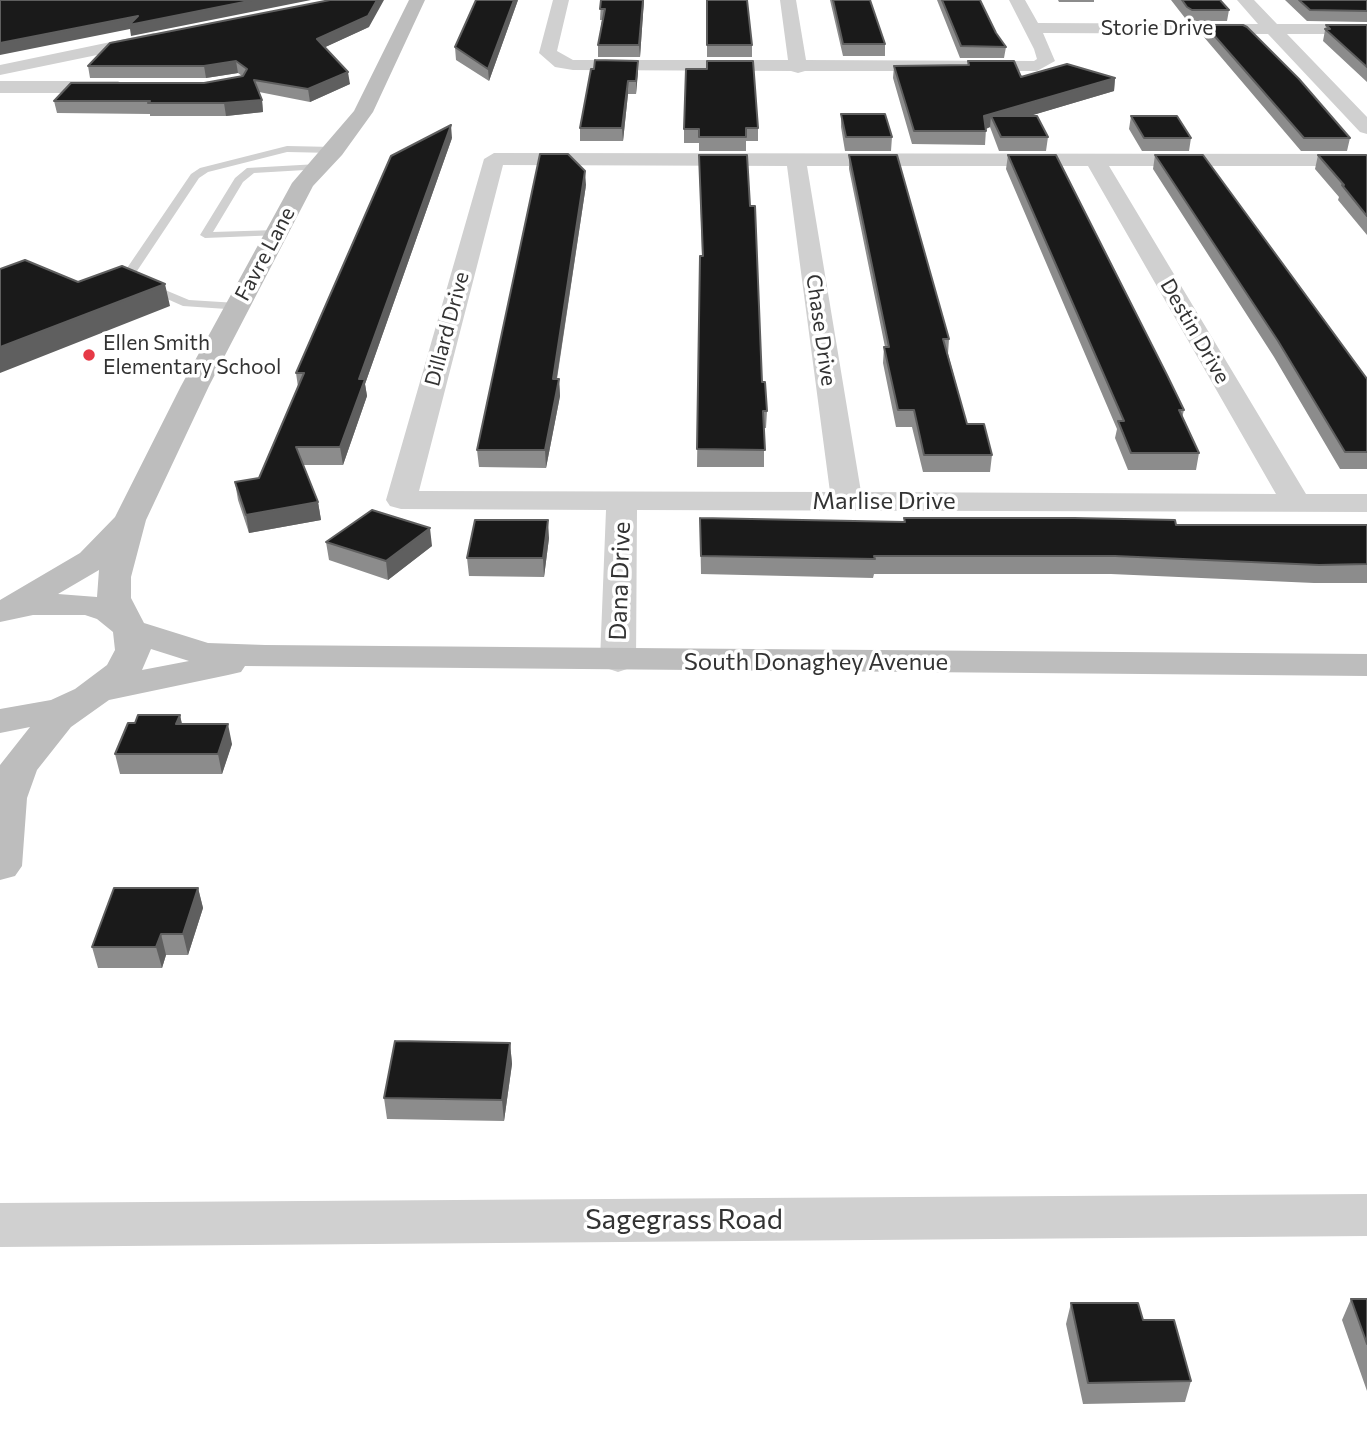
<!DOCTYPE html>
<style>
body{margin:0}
canvas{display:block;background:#fff}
</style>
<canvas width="1367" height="1433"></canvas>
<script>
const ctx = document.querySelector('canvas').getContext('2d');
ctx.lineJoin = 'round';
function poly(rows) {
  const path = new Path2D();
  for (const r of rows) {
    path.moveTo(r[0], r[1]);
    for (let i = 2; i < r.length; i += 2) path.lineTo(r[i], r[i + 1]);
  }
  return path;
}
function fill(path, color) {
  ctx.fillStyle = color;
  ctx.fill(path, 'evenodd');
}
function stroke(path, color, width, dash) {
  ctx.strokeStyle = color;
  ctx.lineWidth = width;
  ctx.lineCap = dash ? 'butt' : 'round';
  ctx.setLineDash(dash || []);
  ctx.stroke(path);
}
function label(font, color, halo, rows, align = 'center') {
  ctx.font = font + ' Commissioner,sans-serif';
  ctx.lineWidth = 7;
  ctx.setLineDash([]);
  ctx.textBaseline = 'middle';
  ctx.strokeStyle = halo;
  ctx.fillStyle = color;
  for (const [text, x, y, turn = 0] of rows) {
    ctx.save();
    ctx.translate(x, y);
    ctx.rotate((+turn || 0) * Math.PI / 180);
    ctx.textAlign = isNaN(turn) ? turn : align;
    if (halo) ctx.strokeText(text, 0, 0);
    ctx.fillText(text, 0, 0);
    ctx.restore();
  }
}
fill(poly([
 [287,146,334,147,339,150,334,153,287,152,208,172,199,178,135,274,139,279,189,300,237,303,243,307,241,310,183,306,131,283,125,276,123,274,191,174,200,168,287,146],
 [318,164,323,167,322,169,254,173,243,182,213,232,276,230,281,233,280,235,205,238,200,235,235,178,247,168,318,164]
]), '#d0d0d0');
fill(poly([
 [553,0,569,0,557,51,573,60,788,60,780,0,796,0,806,60,1034,61,1037,59,1034,49,1009,0,1025,0,1038,23,1258,24,1237,0,1254,0,1277,24,1367,24,1367,34,1287,34,1367,117,1367,134,1360,132,1268,34,1043,33,1055,61,1037,71,805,71,798,73,791,71,573,70,555,67,539,53,553,0],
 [154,33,163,38,160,42,0,75,0,65,154,33],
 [0,81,118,81,127,87,118,93,0,93,0,81],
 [494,153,1367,154,1367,166,1109,166,1306,494,1367,494,1367,512,637,510,636,661,630,668,618,672,606,668,600,661,606,510,401,509,390,506,386,500,484,159,494,153],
 [503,165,787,166,830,492,419,491,503,165],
 [807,166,1088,166,1276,494,861,492,807,166],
 [1367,1194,1367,1236,0,1247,0,1203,1367,1194]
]), '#d0d0d0');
fill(poly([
 [409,0,425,0,373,112,342,155,313,186,209,386,146,520,131,577,131,598,144,623,208,643,265,645,1367,654,1367,676,245,666,241,672,228,675,109,700,71,727,37,770,27,798,22,866,15,876,0,880,0,765,30,727,0,733,0,709,51,700,75,689,107,665,115,650,113,632,97,619,85,615,33,615,0,622,0,600,80,553,115,517,181,386,292,183,354,111,409,0],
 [99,570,97,597,58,594,99,570],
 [151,649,189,661,142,670,151,649]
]), '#bdbdbd');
fill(poly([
 [518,0,489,81,456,60,455,47],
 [601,0,644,0,640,57,598,57,598,45,602,20,600,20],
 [707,0,752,45,752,57,707,57],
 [830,0,870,0,885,44,885,56,843,56],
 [937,0,980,0,996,33,1006,47,1004,58,960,58],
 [1058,0,1094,0,1094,2,1059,2],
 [1171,0,1220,0,1229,10,1227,21,1190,21,1185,18],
 [1285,0,1367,0,1367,22,1307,21],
 [1205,25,1350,138,1347,151,1301,151,1203,36],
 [1326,25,1367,25,1367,82,1323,41],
 [369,27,325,47,350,84,310,102,259,92,262,100,263,112,226,116,150,116,150,114,57,113,54,101,204,83,242,76,238,73,206,78,90,78,88,66],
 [638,61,636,94,628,94,623,141,580,141,580,128],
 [968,61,1021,77,1115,78,1114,91,1029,116,1048,137,1046,151,999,151,990,127,986,129,985,145,912,144,893,78,894,66,967,66],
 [841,114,892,137,891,151,845,151,841,127],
 [1131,116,1191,138,1189,151,1142,151,1129,129],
 [758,128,758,141,746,141,746,151,699,151,699,143,684,143,684,129],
 [452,138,365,384,367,396,343,465,303,465,318,502,321,520,249,533,238,500,235,482,259,478,298,387,296,373],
 [699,155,762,382,767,411,766,428,764,428,764,467,697,467,700,256,702,256],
 [849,155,949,339,948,354,967,424,992,455,990,472,923,472,912,427,896,427,883,363,884,347,885,347,849,169],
 [1008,155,1184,410,1182,418,1199,453,1196,470,1128,470,1115,438,1117,429,1006,169],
 [1155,155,1367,379,1367,469,1340,469,1274,357,1153,169],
 [1318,155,1367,156,1367,235,1338,200,1339,197,1315,169],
 [586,185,557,379,559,379,560,396,546,468,479,467,477,450],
 [700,518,904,522,904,518,1176,525,1367,525,1367,583,1314,583,1111,574,874,574,873,578,701,574],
 [549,538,544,577,469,576,467,558],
 [326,542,432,546,388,580,329,560],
 [180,715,182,724,232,744,222,774,120,774,115,754],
 [198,888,203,908,188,955,166,955,162,968,98,968,92,947],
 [510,1043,512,1064,504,1121,387,1119,384,1098],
 [1351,1299,1367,1299,1367,1391,1342,1320],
 [1071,1303,1191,1381,1185,1402,1083,1404,1066,1324]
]), '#8c8c8c');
fill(poly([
 [254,0,311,0,131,36,130,29,0,55,0,43,138,16],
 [377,0,384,0,369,27,319,50,317,39],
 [514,0,518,0,489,81,488,69],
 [643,0,644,0,640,57,639,45],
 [236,61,238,73,206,78,204,66],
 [638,61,638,73,636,94,636,81],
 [348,72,350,84,310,102,308,89],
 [1115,78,1114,91,996,126,991,116,990,127,983,130,984,116],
 [628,81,628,94,623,141,622,128],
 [262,100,263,112,226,116,224,103],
 [451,125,452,138,365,384,367,396,343,465,340,447,359,379],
 [585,171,586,185,554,396,553,379],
 [165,284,170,306,0,373,0,347],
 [559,379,560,396,546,468,545,450],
 [318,502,321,520,249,533,246,515],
 [548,520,549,538,544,577,543,558],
 [430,528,432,546,388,580,386,561],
 [180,715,184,735,176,724],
 [228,724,232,744,222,774,218,754],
 [198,888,203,908,188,955,183,934],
 [161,934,166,955,162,968,156,947],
 [510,1043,512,1064,504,1121,502,1100]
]), '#5f5f5f');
const building = poly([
 [0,0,254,0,129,25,138,16,0,43,0,0],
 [330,0,377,0,368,16,317,39,348,72,308,89,254,80,262,100,224,103,148,103,150,101,54,101,71,83,204,83,243,76,247,69,236,61,204,66,88,66,110,43,330,0],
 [476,0,514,0,488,69,455,47,476,0],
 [601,0,643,0,639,45,598,45,605,9,600,9,601,0],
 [707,0,747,0,752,45,707,45,707,0],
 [833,0,870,0,885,44,843,44,833,0],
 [942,0,980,0,996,33,1006,47,961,46,942,0],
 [1182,0,1220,0,1229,10,1192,10,1187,7,1182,0],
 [1299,0,1367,0,1367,11,1310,10,1299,0],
 [1205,25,1243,25,1247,27,1299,79,1350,138,1304,138,1205,25],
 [1326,25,1367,25,1367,67,1325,29,1330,29,1326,25],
 [595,60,638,61,636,81,628,81,622,128,580,128,591,69,594,69,595,60],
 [707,61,753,61,758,128,746,128,746,137,699,137,699,129,684,129,686,69,707,69,707,61],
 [968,61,1014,61,1021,77,1067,64,1115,78,984,116,986,131,914,131,894,66,969,65,968,61],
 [841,114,885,114,892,137,846,137,841,114],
 [991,116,1037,116,1048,137,1001,137,991,116],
 [1131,116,1177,116,1191,138,1144,138,1131,116],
 [451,125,359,379,365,379,340,447,296,447,318,502,246,515,235,482,259,478,304,373,296,373,391,156,451,125],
 [540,154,568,154,585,171,553,379,559,379,545,450,477,450,540,154],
 [699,155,747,155,750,206,755,206,762,382,765,382,767,411,763,411,765,450,697,449,700,256,703,256,699,155],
 [849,155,897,155,949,339,943,339,967,424,984,424,992,455,924,455,914,410,898,410,884,347,889,347,849,155],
 [1008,155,1056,155,1167,375,1184,410,1179,410,1199,453,1131,453,1118,421,1124,421,1008,155],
 [1155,155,1203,155,1367,379,1367,452,1345,452,1278,341,1155,155],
 [1318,155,1366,155,1367,156,1367,216,1342,185,1344,185,1318,155],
 [25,260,78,282,122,266,165,284,0,347,0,269,25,260],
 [372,510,430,528,386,561,326,542,372,510],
 [700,518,905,522,904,518,1074,518,1175,520,1176,525,1367,525,1367,564,1319,565,1115,556,874,556,875,559,701,556,700,518],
 [475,520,548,520,543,558,467,558,475,520],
 [138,715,180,715,176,724,228,724,218,754,115,754,128,723,135,723,138,715],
 [114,888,198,888,183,934,161,934,156,947,92,947,114,888],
 [395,1041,510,1043,502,1100,384,1098,395,1041],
 [1351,1299,1367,1299,1367,1344,1351,1299],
 [1071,1303,1138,1303,1143,1320,1174,1320,1191,1381,1088,1383,1071,1303]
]);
fill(building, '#1a1a1a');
stroke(building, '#5f5f5f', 2);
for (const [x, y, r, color] of [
 [89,355,7,"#e63946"]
]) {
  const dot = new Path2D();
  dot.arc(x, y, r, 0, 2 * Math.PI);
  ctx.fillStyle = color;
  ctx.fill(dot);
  stroke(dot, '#fff', 2.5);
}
label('21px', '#333', '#fff', [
 ["Storie Drive",1157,28],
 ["Favre Lane",265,254,-62],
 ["Dillard Drive",447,329,-75],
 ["Chase Drive",821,330,82],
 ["Destin Drive",1195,331,60]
]);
label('21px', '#333', '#fff', [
 ["Ellen Smith",103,343],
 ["Elementary School",103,367]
], 'left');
label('24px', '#333', '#fff', [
 ["Marlise Drive",884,501],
 ["Dana Drive",620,581,-88],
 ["South Donaghey Avenue",816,662]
]);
label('28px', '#333', '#fff', [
 ["Sagegrass Road",684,1220]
]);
</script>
